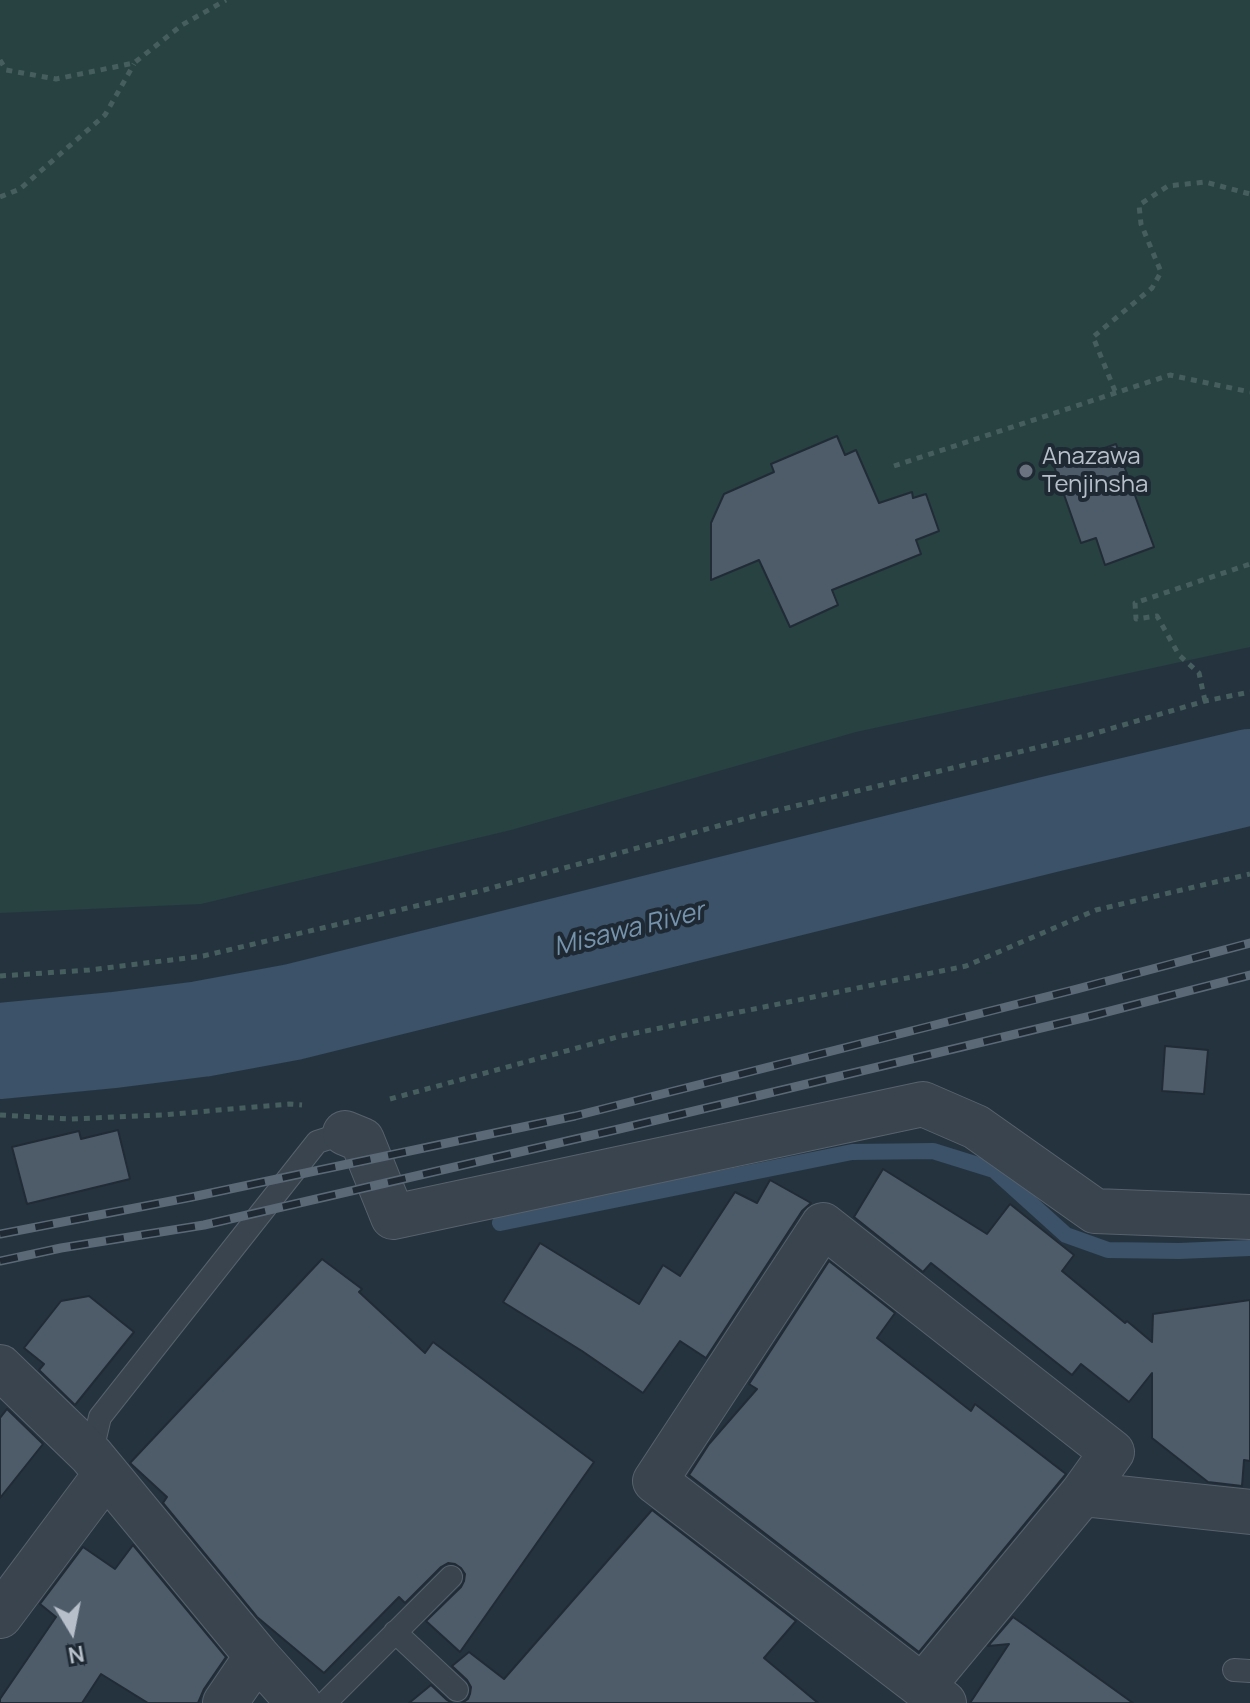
<!DOCTYPE html>
<style>
body{margin:0}
#map{position:relative;width:1250px;height:1703px;overflow:hidden;background:#25333f;font-family:Manrope,sans-serif}
canvas{display:block}
.north{position:absolute;left:32px;top:1591px;width:80px;height:80px;-webkit-text-stroke:6px #1e2934;paint-order:stroke;rotate:170deg;font-size:22px;font-weight:700;line-height:32px;text-align:center;color:#b6bfca}
.north::after{content:'';display:block;margin:auto;width:28px;height:36px;background:#b6bfca;clip-path:polygon(50% 0,100% 100%,50% 72%,0 100%)}
</style>
<div id="map">
<canvas width="1250" height="1703"></canvas>
<div class="north">N</div>
</div>
<script>
const ctx = document.querySelector('canvas').getContext('2d');
ctx.lineJoin = 'round';
function fill(path, color) {
  ctx.fillStyle = color;
  ctx.fill(path, 'evenodd');
}
function poly(rows) {
  const path = new Path2D();
  for (const r of rows) {
    path.moveTo(r[0], r[1]);
    for (let i = 2; i < r.length; i += 2) path.lineTo(r[i], r[i + 1]);
  }
  return path;
}
function stroke(path, color, width, dash) {
  ctx.strokeStyle = color;
  ctx.lineWidth = width;
  ctx.lineCap = dash ? 'butt' : 'round';
  ctx.setLineDash(dash || []);
  ctx.stroke(path);
}
function label(font, color, halo, rows, align = 'center') {
  ctx.font = font + ' Manrope,sans-serif';
  ctx.lineWidth = 8;
  ctx.setLineDash([]);
  ctx.textBaseline = 'middle';
  ctx.strokeStyle = halo;
  ctx.fillStyle = color;
  for (const [text, x, y, turn = 0] of rows) {
    ctx.save();
    ctx.translate(x, y);
    ctx.rotate((+turn || 0) * Math.PI / 180);
    ctx.textAlign = isNaN(turn) ? turn : align;
    if (halo) ctx.strokeText(text, 0, 0);
    ctx.fillText(text, 0, 0);
    ctx.restore();
  }
}
fill(poly([
 [0,0,1250,0,1250,647,856,732,511,830,201,904,0,913]
]), '#284141');
stroke(poly([
 [500,1223,852,1152,933,1151,994,1170,1066,1235,1108,1250,1179,1251,1250,1248]
]), '#3b5268', 16);
stroke(poly([
 [0,1051,114,1040,201,1029,293,1012,1051,824,1250,777]
]), '#3b5268', 96);
const building = poly([
 [837,436,845,455,856,450,879,503,912,492,913,498,926,494,939,531,916,540,921,554,832,590,838,605,790,627,759,560,711,580,711,523,724,494,774,472,771,464,837,436],
 [1116,444,1154,547,1105,565,1096,538,1081,543,1054,466,1116,444],
 [1165,1046,1208,1050,1204,1094,1162,1091,1165,1046],
 [118,1130,130,1179,27,1204,12,1147,79,1131,81,1139,118,1130],
 [883,1169,987,1234,1010,1204,1074,1255,1062,1271,1125,1323,1127,1321,1152,1342,1153,1314,1250,1300,1250,1461,1244,1460,1242,1486,1208,1482,1152,1438,1152,1373,1129,1402,1081,1364,1072,1375,931,1263,923,1272,854,1217,883,1169],
 [770,1180,811,1203,802,1211,706,1358,680,1341,643,1393,582,1351,503,1302,540,1243,639,1304,663,1265,680,1276,735,1192,757,1203,770,1180],
 [322,1259,362,1289,359,1292,425,1353,433,1342,594,1462,460,1652,426,1621,461,1587,464,1581,465,1574,461,1568,455,1564,448,1563,441,1567,405,1603,399,1597,324,1673,257,1617,163,1503,167,1497,130,1463,322,1259],
 [829,1261,895,1313,877,1338,971,1411,975,1404,1066,1474,919,1652,689,1475,709,1444,757,1389,749,1384,829,1261],
 [89,1296,134,1332,75,1405,39,1370,44,1364,24,1348,61,1301,89,1296],
 [7,1409,43,1444,0,1498,0,1418,7,1409],
 [652,1510,796,1621,764,1658,818,1703,462,1703,468,1699,470,1694,471,1687,467,1680,452,1666,469,1652,504,1679,652,1510],
 [133,1545,226,1657,204,1689,198,1703,148,1703,101,1674,82,1703,0,1703,0,1699,56,1617,40,1604,83,1547,115,1569,133,1545],
 [1013,1617,1023,1624,1133,1703,970,1703,1009,1644,988,1646,1013,1617],
 [431,1685,447,1700,452,1703,409,1703,431,1685]
]);
fill(building, '#4e5c6a');
stroke(building, '#202b36', 2);
const lane = poly([
 [91,1455,100,1417,317,1142,345,1133],
 [395,1632,457,1690],
 [1234,1670,1250,1671],
 [325,1703,451,1577]
]);
const street = poly([
 [345,1133,362,1140,393,1217,923,1104,976,1127,1095,1211,1250,1217],
 [0,1367,91,1455,257,1656,299,1703],
 [1082,1494,1250,1512],
 [0,1616,106,1474],
 [923,1686,1082,1494,1112,1452,823,1225,655,1481,944,1703],
 [225,1703,257,1656]
]);
stroke(lane, '#57626d', 24);
stroke(street, '#57626d', 46);
stroke(poly([
 [0,60,6,70,56,79,134,63,182,25,226,0],
 [0,197,20,189,105,115,134,64],
 [1115,391,1093,337,1152,288,1161,272,1141,224,1139,205,1168,186,1205,182,1250,194],
 [894,466,1170,375,1250,392],
 [1205,701,1199,673,1179,655,1157,616,1136,619,1135,603,1250,564],
 [0,976,89,970,203,956,484,890,758,815,1089,735,1205,701,1250,692],
 [390,1099,621,1036,966,966,1096,910,1250,874],
 [0,1115,70,1119,162,1115,289,1104,302,1105]
]), '#475e5f', 5, [6, 6]);
stroke(lane, '#39444f', 22);
stroke(street, '#39444f', 44);
const rail = poly([
 [0,1234,192,1197,575,1116,1077,989,1250,943],
 [0,1261,61,1248,204,1225,619,1129,1091,1016,1250,975]
]);
stroke(rail, '#5b6976', 9);
stroke(rail, '#1e2934', 6, [18]);
for (const [x, y, r, color] of [
 [1026,471,8,"#6b7280"]
]) {
  const dot = new Path2D();
  dot.arc(x, y, r, 0, 2 * Math.PI);
  ctx.fillStyle = color;
  ctx.fill(dot);
  stroke(dot, '#1e2934', 3);
}
label('24px', '#b6bfca', '#1e2934', [
 ["Anazawa",1042,457],
 ["Tenjinsha",1042,485]
], 'left');
label('italic 26px', '#7693ac', '#1e2934', [
 ["Misawa River",629,930,-14]
]);
</script>
